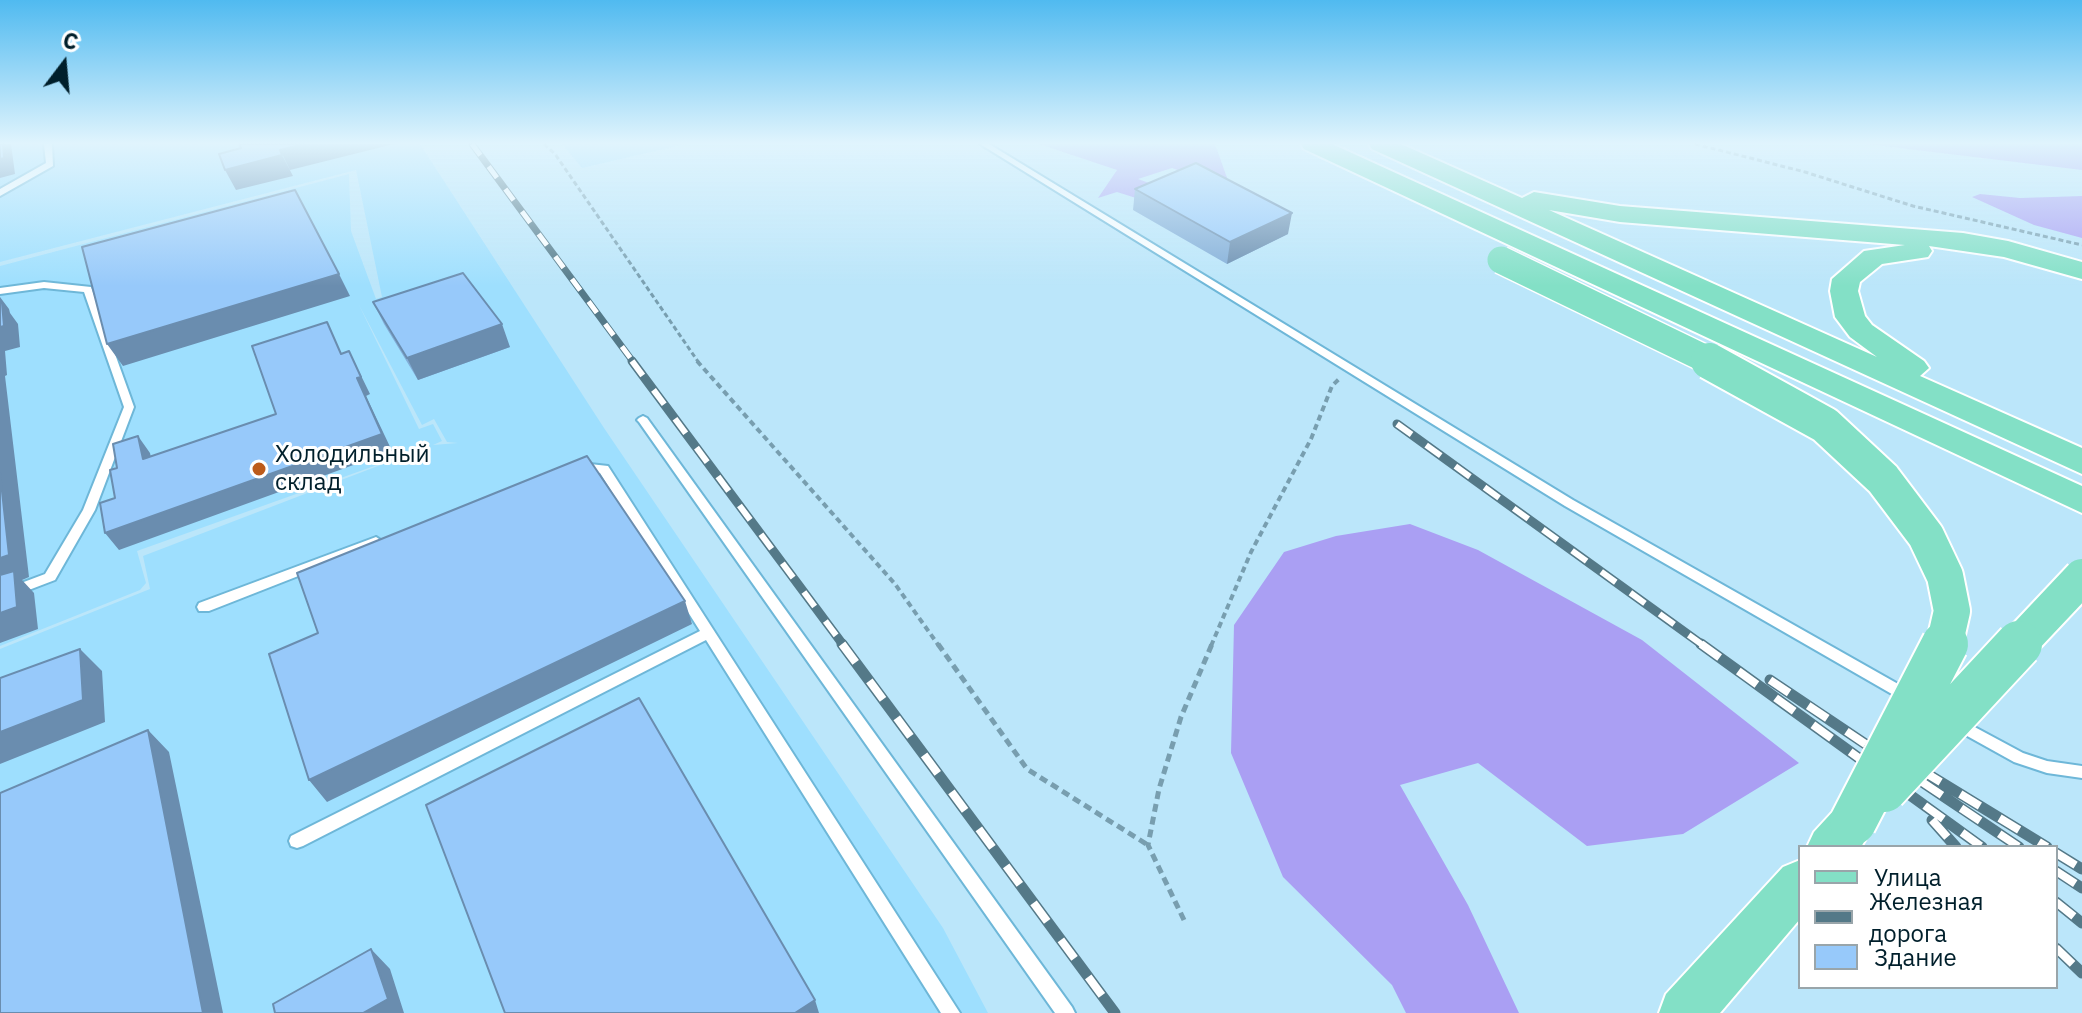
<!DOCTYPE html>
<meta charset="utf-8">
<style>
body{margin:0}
#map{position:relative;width:2082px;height:1013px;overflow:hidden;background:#bbe6fa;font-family:"IBM Plex Sans",sans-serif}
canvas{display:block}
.legend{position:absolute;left:1798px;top:845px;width:260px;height:144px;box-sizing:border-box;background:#fff;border:2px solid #99a5aa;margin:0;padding:10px 14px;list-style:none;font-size:24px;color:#001f2b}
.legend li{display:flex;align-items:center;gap:16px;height:40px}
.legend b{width:40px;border:2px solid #99a5aa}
.north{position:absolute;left:24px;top:24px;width:80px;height:80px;-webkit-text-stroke:6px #fff;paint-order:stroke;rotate:16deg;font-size:22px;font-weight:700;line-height:32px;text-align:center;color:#001f2b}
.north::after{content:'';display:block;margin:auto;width:28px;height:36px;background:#001f2b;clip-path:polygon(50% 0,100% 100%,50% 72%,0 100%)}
</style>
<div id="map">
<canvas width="2082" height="1013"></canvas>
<ul class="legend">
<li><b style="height:10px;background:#83e0c6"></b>Улица</li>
<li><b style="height:10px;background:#547988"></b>Железная дорога</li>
<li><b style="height:22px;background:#97c9fa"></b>Здание</li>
</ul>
<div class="north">С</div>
</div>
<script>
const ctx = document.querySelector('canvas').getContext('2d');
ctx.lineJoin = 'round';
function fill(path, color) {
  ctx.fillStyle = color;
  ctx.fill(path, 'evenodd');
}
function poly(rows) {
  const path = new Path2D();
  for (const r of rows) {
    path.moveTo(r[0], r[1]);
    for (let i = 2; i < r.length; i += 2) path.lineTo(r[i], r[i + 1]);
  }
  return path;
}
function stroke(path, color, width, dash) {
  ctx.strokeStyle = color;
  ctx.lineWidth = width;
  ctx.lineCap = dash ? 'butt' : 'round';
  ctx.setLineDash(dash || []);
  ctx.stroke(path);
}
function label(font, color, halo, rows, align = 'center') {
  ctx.font = font + ' "IBM Plex Sans",sans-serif';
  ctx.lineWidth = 6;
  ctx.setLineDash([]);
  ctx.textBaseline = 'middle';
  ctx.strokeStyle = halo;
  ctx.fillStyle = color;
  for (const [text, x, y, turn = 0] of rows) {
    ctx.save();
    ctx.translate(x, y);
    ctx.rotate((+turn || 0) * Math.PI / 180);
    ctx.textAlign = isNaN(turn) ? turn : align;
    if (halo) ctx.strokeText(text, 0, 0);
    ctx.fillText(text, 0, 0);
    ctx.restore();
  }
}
fill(poly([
 [0,144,420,144,604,428,943,928,988,1013,0,1013,0,649,150,589,143,556,430,446,137,551,146,583,140,590,0,646,0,266,349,174,351,231,376,299,382,297,356,170,0,262],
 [359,305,422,425,434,419,447,442,458,443,433,445,442,441,433,424,419,429],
 [562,144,686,144,582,168]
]), '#9edffe');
fill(poly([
 [1039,144,1215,144,1231,189,1172,168,1138,179,1149,183,1136,198,1117,192,1098,198,1117,170],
 [1866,144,2082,144,2082,170],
 [1980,194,2020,198,2082,196,2082,238,2034,225,1972,197],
 [1410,524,1478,550,1642,640,1799,763,1683,834,1587,846,1478,763,1400,785,1468,905,1519,1013,1406,1013,1392,985,1283,877,1231,753,1234,625,1284,552,1336,536]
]), '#aa9ff3');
const service = poly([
 [44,144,52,144,53,166,0,196,0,189,46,163,44,144],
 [980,144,989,144,1573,500,1914,693,1916,697,1914,701,1909,703,1904,701,1565,506,980,144],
 [44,282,91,287,134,407,95,510,55,580,0,601,0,591,45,574,83,510,124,407,84,292,44,288,0,294,0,288,44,282],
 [643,416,647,418,1072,1007,1075,1013,1055,1013,639,422,637,420,639,418,643,416],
 [581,463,608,466,960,1013,941,1013,706,640,303,846,297,848,291,846,289,841,291,836,700,631,600,473,577,470,575,467,577,464,581,463],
 [376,537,382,541,380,544,209,611,199,611,197,607,199,603,376,537],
 [1956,717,2023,753,2047,761,2082,766,2082,778,2047,773,2014,762,1951,727,1949,723,1951,719,1956,717]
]);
const primary = poly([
 [1301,144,1332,144,2082,486,2082,513,1304,149,1301,144],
 [1369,144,1401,144,1522,198,1534,192,1620,206,1963,233,2008,241,2082,262,2082,279,2004,257,1929,246,1932,251,1928,257,1882,264,1860,282,1858,291,1865,316,1872,325,1924,361,1929,368,1920,376,2082,448,2082,474,1372,149,1369,144],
 [1549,210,1620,222,1905,245,1864,251,1832,279,1830,291,1835,317,1850,337,1877,357,1549,210],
 [1853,801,1869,807,1876,822,1861,847,1807,847,1814,832,1837,807,1853,801],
 [1800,860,1800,919,1720,1013,1659,1013,1666,994,1783,867,1800,860]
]);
stroke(service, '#6eb7d8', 4);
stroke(primary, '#fff', 4);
stroke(poly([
 [544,144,555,154,699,363],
 [1695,144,1805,172,1913,206,2082,245]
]), '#789eaf', 3, [5, 3]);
stroke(poly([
 [697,361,895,584,939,646],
 [1211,646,1251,552,1311,439,1332,386,1339,379]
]), '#789eaf', 4, [6, 4]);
stroke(poly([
 [938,644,1027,769,1148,845],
 [1184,920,1148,845,1159,789,1181,717,1212,644]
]), '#789eaf', 5, [8, 5]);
fill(service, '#fff');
fill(primary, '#83e0c6');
const railFar2 = poly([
 [472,144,634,363]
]);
const railFar1 = poly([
 [632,361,844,646],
 [1397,424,1704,646]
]);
const rail = poly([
 [842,644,1115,1013],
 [1701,644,1982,847],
 [1770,680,2019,847],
 [1921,770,2047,847],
 [1932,820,1956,847],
 [2056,853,2082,869],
 [2056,871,2082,888],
 [2056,902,2082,923],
 [2056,948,2082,973]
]);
stroke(railFar2, '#547988', 7);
stroke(railFar1, '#547988', 9);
stroke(rail, '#547988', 11);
stroke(railFar2, '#fff', 5, [14]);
stroke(railFar1, '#fff', 6, [18]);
stroke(rail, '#fff', 8, [23]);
const primaryBridgeFar2 = poly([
 [1501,260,1714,363]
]);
const primaryBridgeFar1 = poly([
 [1709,361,1825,425,1883,479,1926,536,1945,576,1952,611,1944,646],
 [2017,646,2082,577]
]);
const primaryBridge = poly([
 [1884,789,2019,644],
 [1853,822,1945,644]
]);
stroke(primaryBridgeFar2, '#fff', 30, []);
stroke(primaryBridgeFar1, '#fff', 40, []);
stroke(primaryBridge, '#fff', 50, []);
stroke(primaryBridgeFar2, '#83e0c6', 27);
stroke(primaryBridgeFar1, '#83e0c6', 36);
stroke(primaryBridge, '#83e0c6', 46);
fill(poly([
 [1135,189,1288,234,1227,264,1133,210],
 [373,302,510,347,418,380,384,324]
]), '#82add7');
fill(poly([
 [3,144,11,144,15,174,0,178,0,159],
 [304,144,394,144,290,170,280,150],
 [282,155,293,176,236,190,225,170],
 [1292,213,1288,234,1227,264,1230,242],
 [339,274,350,296,123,366,107,344],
 [0,297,9,309,10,313,18,324,20,347,5,351,7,375,5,376,29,577,22,580,34,593,38,629,0,643],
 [502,324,510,347,418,380,407,358],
 [349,351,370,394,366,396,392,451,119,550,105,533,357,378],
 [138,436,150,453,155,476,143,459],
 [685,601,692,624,327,802,309,780],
 [80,649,102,671,105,722,0,764,0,732],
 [148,730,169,752,223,1013,203,1013],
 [371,949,390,969,404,1013,363,1013],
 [815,1000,819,1013,795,1013]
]), '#6a8daf');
const building = poly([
 [0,144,3,144,4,158,0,159,0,144],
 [239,144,304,144,280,150,282,155,225,170,219,154,241,148,239,144],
 [1196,163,1292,213,1230,242,1135,189,1196,163],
 [295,190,339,274,107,344,82,247,295,190],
 [463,273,502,324,407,358,373,302,463,273],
 [0,303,2,303,4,326,0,327,0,303],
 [327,322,341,354,349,351,361,377,357,378,382,434,105,533,100,503,115,498,110,470,117,468,113,444,138,436,143,459,276,414,252,346,327,322],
 [587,456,685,601,309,780,269,654,318,633,297,573,587,456],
 [0,473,9,555,0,558,0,473],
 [14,571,17,607,0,613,0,575,14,571],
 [80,649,83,700,0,732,0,678,80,649],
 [639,698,815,1000,795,1013,505,1013,426,805,639,698],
 [148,730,203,1013,0,1013,0,793,148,730],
 [371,949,388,999,363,1013,275,1013,273,1004,371,949]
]);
fill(building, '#97c9fa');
stroke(building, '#6a8daf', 2);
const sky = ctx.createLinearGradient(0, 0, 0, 286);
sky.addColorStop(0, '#50baf0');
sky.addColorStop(0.5, '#e0f4fd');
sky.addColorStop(1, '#e0f4fd00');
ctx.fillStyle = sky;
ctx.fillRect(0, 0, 2082, 286);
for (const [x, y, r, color] of [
 [259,469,8,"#bc5b1b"]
]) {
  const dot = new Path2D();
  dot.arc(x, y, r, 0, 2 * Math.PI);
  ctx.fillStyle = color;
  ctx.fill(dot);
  stroke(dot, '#fff', 3);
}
label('24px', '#001f2b', '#fff', [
 ["Холодильный",275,455],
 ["склад",275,483]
], 'left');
</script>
